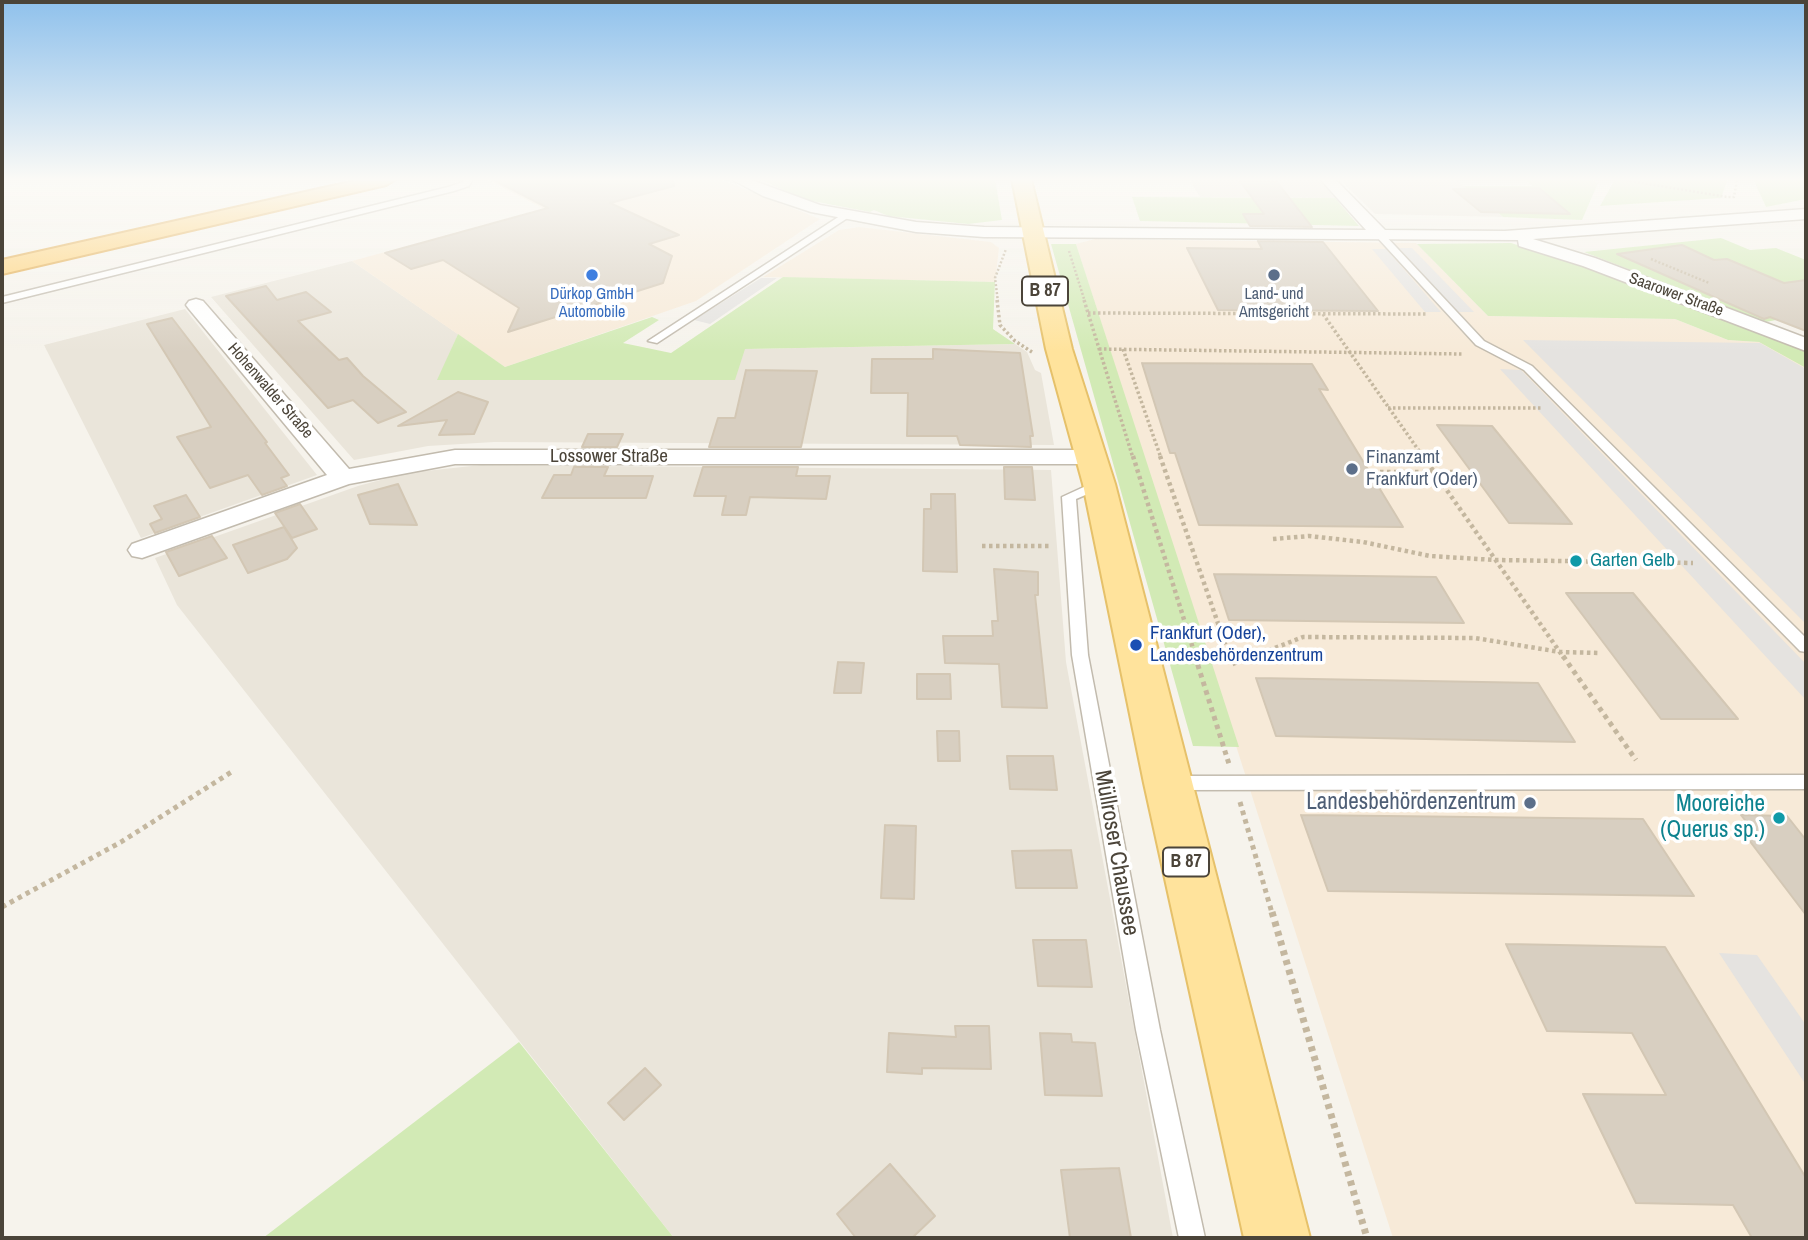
<!DOCTYPE html>
<meta charset="utf-8">
<style>
body{margin:0}
#map{position:relative;width:1808px;height:1240px;overflow:hidden;background:#f6f3ec;font-family:"Archivo Narrow",sans-serif}
canvas{display:block}
.frame{position:absolute;inset:0;border:4px solid #4b4439;pointer-events:none}
</style>
<div id="map">
<canvas width="1808" height="1240"></canvas>
<div class="frame"></div>
</div>
<script>
const ctx = document.querySelector('canvas').getContext('2d');
ctx.lineJoin = 'round';
function fill(path, color) {
  ctx.fillStyle = color;
  ctx.fill(path, 'evenodd');
}
function poly(rows) {
  const path = new Path2D();
  for (const r of rows) {
    path.moveTo(r[0], r[1]);
    for (let i = 2; i < r.length; i += 2) path.lineTo(r[i], r[i + 1]);
  }
  return path;
}
function stroke(path, color, width, dash) {
  ctx.strokeStyle = color;
  ctx.lineWidth = width;
  ctx.lineCap = dash ? 'butt' : 'round';
  ctx.setLineDash(dash || []);
  ctx.stroke(path);
}
function label(font, color, halo, rows, align = 'center') {
  ctx.font = font + ' "Archivo Narrow",sans-serif';
  ctx.lineWidth = 7;
  ctx.setLineDash([]);
  ctx.textBaseline = 'middle';
  ctx.strokeStyle = halo;
  ctx.fillStyle = color;
  for (const [text, x, y, turn = 0] of rows) {
    ctx.save();
    ctx.translate(x, y);
    ctx.rotate((+turn || 0) * Math.PI / 180);
    ctx.textAlign = isNaN(turn) ? turn : align;
    if (halo) ctx.strokeText(text, 0, 0);
    ctx.fillText(text, 0, 0);
    ctx.restore();
  }
}
fill(poly([
 [1189,179,1318,179,1335,198,1200,197],
 [1339,179,1455,179,1503,217,1375,214],
 [352,261,458,334,438,380,744,349,1015,344,1027,352,1035,370,1041,373,1054,445,494,442,428,446,354,460,211,297],
 [185,309,317,475,141,538,44,345],
 [481,465,1051,470,1066,662,1173,1238,674,1238,177,605,155,558,358,486,407,473]
]), '#eae5da');
fill(poly([
 [486,179,720,179,820,219,696,301,505,367,352,261,544,209],
 [859,227,991,242,999,248,995,282,763,277,839,230],
 [1095,239,1416,243,1488,316,1675,319,1728,340,1759,342,1806,368,1806,1238,1393,1238,1076,244]
]), '#f7ead8');
fill(poly([
 [758,179,995,179,1002,220,968,224,888,216,874,210,870,212,807,200],
 [1524,179,1591,179,1598,183,1582,220,1503,217,1464,186,1532,186],
 [1615,179,1728,179,1721,198,1600,206],
 [1753,179,1806,179,1806,199,1766,207],
 [1132,197,1335,198,1359,226,1140,221],
 [1721,238,1750,250,1776,248,1806,260,1806,314,1766,322,1584,252],
 [1511,243,1573,262,1806,352,1806,368,1759,342,1728,340,1675,319,1488,316,1417,244],
 [1051,244,1076,244,1239,747,1193,746],
 [783,277,995,282,993,329,1015,344,745,349,735,380,437,380,458,334,505,367,652,317,659,320,623,343,671,353],
 [519,1042,674,1238,263,1238]
]), '#d2eab5');
fill(poly([
 [1399,248,1412,248,1474,312,1458,312],
 [1372,249,1386,249,1441,312,1425,312],
 [761,278,777,278,710,324,694,320],
 [1523,340,1760,343,1806,369,1806,624],
 [1500,369,1521,370,1806,664,1806,700],
 [1719,953,1757,955,1806,1025,1806,1085]
]), '#e5e3e0');
const building = poly([
 [492,179,673,179,674,186,610,203,679,235,649,244,672,256,663,283,508,332,519,308,443,260,411,269,385,253,548,208,492,179],
 [1240,181,1277,182,1312,227,1250,226,1243,214,1264,214,1240,181],
 [1539,188,1570,214,1481,212,1453,189,1539,188],
 [1258,241,1323,242,1378,311,1218,310,1187,248,1262,249,1258,241],
 [1682,245,1714,260,1727,259,1784,283,1806,280,1806,331,1770,317,1764,319,1617,254,1682,245],
 [266,286,277,300,306,292,331,312,298,321,339,360,347,358,363,376,406,412,378,423,353,400,328,408,226,296,266,286],
 [172,318,267,442,265,443,289,475,281,478,287,486,262,495,248,475,210,488,177,437,211,427,147,324,172,318],
 [933,349,1020,353,1033,436,1030,436,1031,447,960,445,957,436,907,436,908,393,871,393,872,359,933,359,933,349],
 [1142,363,1312,364,1328,390,1319,389,1403,527,1199,525,1175,453,1170,453,1142,363],
 [746,370,817,371,801,447,709,447,718,418,735,418,746,370],
 [458,392,488,402,474,434,439,435,447,420,398,426,458,392],
 [1437,425,1492,426,1572,524,1509,523,1437,425],
 [588,434,623,434,617,447,582,447,588,434],
 [574,467,608,467,604,476,653,476,646,498,542,498,554,475,571,475,574,467],
 [703,467,798,467,796,476,830,476,826,499,750,497,746,515,722,515,726,496,694,496,703,467],
 [1004,467,1032,467,1035,500,1005,499,1004,467],
 [398,484,417,525,370,524,358,495,398,484],
 [931,494,955,494,957,572,923,571,924,509,931,509,931,494],
 [186,495,200,517,155,533,150,524,162,519,154,506,186,495],
 [300,504,317,529,292,538,275,513,300,504],
 [284,527,297,548,287,559,248,573,233,545,284,527],
 [212,536,227,558,179,576,166,552,212,536],
 [994,569,1038,572,1038,595,1035,595,1047,708,1002,707,999,664,945,663,943,636,993,636,992,621,998,621,994,569],
 [1214,574,1436,577,1464,623,1229,620,1214,574],
 [1566,593,1633,593,1738,719,1661,719,1566,593],
 [838,662,864,663,861,693,834,693,838,662],
 [917,674,950,674,951,699,917,699,917,674],
 [1256,678,1538,683,1575,742,1276,736,1256,678],
 [937,731,959,731,960,761,938,761,937,731],
 [1007,756,1053,756,1057,790,1010,789,1007,756],
 [1301,815,1643,819,1694,896,1328,891,1301,815],
 [1741,815,1787,816,1806,840,1806,915,1736,823,1748,824,1741,815],
 [885,825,916,826,914,899,881,898,885,825],
 [1071,850,1077,888,1016,888,1012,851,1071,850],
 [1033,940,1086,940,1092,987,1038,986,1033,940],
 [1506,944,1665,947,1806,1178,1806,1238,1752,1238,1733,1205,1636,1203,1583,1094,1666,1095,1632,1033,1547,1031,1506,944],
 [955,1026,989,1026,991,1069,922,1068,922,1074,887,1072,889,1033,956,1037,955,1026],
 [1040,1033,1071,1034,1072,1042,1095,1043,1102,1096,1045,1095,1040,1033],
 [645,1068,661,1085,624,1120,608,1103,645,1068],
 [890,1164,935,1216,912,1238,856,1238,837,1214,890,1164],
 [1119,1168,1131,1238,1070,1238,1061,1170,1119,1168]
]);
fill(building, '#d8cfc1');
stroke(building, '#d3c7b4', 2);
const service = poly([
 [465,179,473,179,469,186,454,191,2,303,2,297,448,187,463,182,465,179],
 [846,212,850,215,849,217,657,343,648,341,846,212],
 [1376,232,1382,232,1484,341,1532,366,1806,638,1806,652,1800,651,1524,370,1476,345,1376,236,1376,232],
 [1099,480,1104,481,1104,487,1076,499,1088,655,1160,1030,1205,1238,1179,1238,1136,1030,1072,655,1062,497,1099,480],
 [1806,775,1806,789,1173,790,1166,788,1164,783,1166,778,1173,776,1806,775]
]);
const minor = poly([
 [731,179,749,179,820,205,916,222,984,227,1366,230,1320,179,1335,179,1385,230,1505,231,1806,209,1806,219,1533,239,1595,258,1806,338,1806,351,1583,266,1519,246,1518,240,984,237,916,232,811,212,763,196,731,179],
 [196,299,203,301,349,469,455,450,1090,450,1099,452,1102,457,1099,462,1090,464,455,464,349,484,142,558,132,556,128,550,132,544,327,475,189,309,186,305,189,301,196,299]
]);
const primary = poly([
 [1012,179,1031,179,1072,349,1115,484,1310,1238,1244,1238,1144,783,1083,484,1046,349,1012,179]
]);
const motorway = poly([
 [363,179,396,179,386,185,2,274,2,260,363,179]
]);
stroke(service, '#c2bbae', 3);
stroke(minor, '#c2bbae', 3);
stroke(primary, '#e6c16a', 4);
stroke(motorway, '#e0a43c', 4);
stroke(poly([
 [1618,179,1727,197,1734,197,1737,179],
 [1069,251,1085,302],
 [1651,259,1709,283],
 [998,302,995,278,1006,249]
]), '#c4b79f', 2.5, [2, 2]);
stroke(poly([
 [997,300,1000,325,1015,341,1032,352],
 [1084,300,1133,458],
 [1088,313,1428,314],
 [1323,314,1424,458],
 [1099,349,1463,354],
 [1123,349,1161,458],
 [1388,408,1541,408]
]), '#c4b79f', 3.5, [2.5, 2.5]);
stroke(poly([
 [1133,456,1196,658],
 [1160,456,1230,658],
 [1423,456,1564,658],
 [1380,472,1460,472],
 [1273,539,1309,536,1363,542,1430,556,1495,560,1693,563],
 [982,546,1050,546],
 [1249,658,1303,637,1475,638,1560,652,1600,653]
]), '#c4b79f', 4.5, [3.5, 3.5]);
stroke(poly([
 [1195,656,1229,764],
 [1229,656,1232,664,1253,656],
 [1563,656,1636,760],
 [1240,802,1272,913],
 [2,907,121,842,233,771]
]), '#c4b79f', 5, [4.5, 4.5]);
stroke(poly([
 [1272,912,1367,1238]
]), '#c4b79f', 7, [5, 5]);
fill(service, '#fff');
fill(minor, '#fff');
fill(primary, '#ffe39c');
fill(motorway, '#ffcf6e');
const sky = ctx.createLinearGradient(0, 0, 0, 352);
sky.addColorStop(0, '#8fc1ec');
sky.addColorStop(0.51, '#fbfaf6');
sky.addColorStop(1, '#fbfaf600');
ctx.fillStyle = sky;
ctx.fillRect(0, 0, 1808, 352);
for (const [x, y, r, color] of [
 [592,275,7,"#3f7fe0"],
 [1274,275,7,"#5c6f8a"],
 [1352,469,7,"#5c6f8a"],
 [1576,561,7,"#0f9aa8"],
 [1136,645,7,"#1a4fb4"],
 [1530,803,7,"#5c6f8a"],
 [1779,818,7,"#0f9aa8"]
]) {
  const dot = new Path2D();
  dot.arc(x, y, r, 0, 2 * Math.PI);
  ctx.fillStyle = color;
  ctx.fill(dot);
  stroke(dot, '#fff', 2.5);
}
label('16px', '#366cbe', '#fff', [
 ["Dürkop GmbH",592,295],
 ["Automobile",592,313]
]);
label('16px', '#4e5e75', '#fff', [
 ["Land- und",1274,295],
 ["Amtsgericht",1274,313]
]);
label('16px', '#4b4439', '#fff', [
 ["Saarower Straße",1676,295,20],
 ["Hohenwalder Straße",270,391,49]
]);
for (const [x, y, w] of [
 [1045,291,46],
 [1186,862,46]
]) {
  const box = new Path2D();
  box.roundRect(x - w / 2, y - 14.5, w, 29, 5);
  ctx.fillStyle = '#fff';
  ctx.fill(box);
  stroke(box, '#4b4439', 2);
}
label('bold 18px', '#4b4439', null, [
 ["B 87",1045,291],
 ["B 87",1186,862]
]);
label('19px', '#4b4439', '#fff', [
 ["Lossower Straße",609,457]
]);
label('19px', '#4e5e75', '#fff', [
 ["Finanzamt",1366,458],
 ["Frankfurt (Oder)",1366,480]
], 'left');
label('19px', '#0d838f', '#fff', [
 ["Garten Gelb",1590,561]
], 'left');
label('19px', '#164399', '#fff', [
 ["Frankfurt (Oder),",1150,634],
 ["Landesbehördenzentrum",1150,656]
], 'left');
label('23px', '#4e5e75', '#fff', [
 ["Landesbehördenzentrum",1516,803]
], 'right');
label('23px', '#0d838f', '#fff', [
 ["Mooreiche",1765,805],
 ["(Querus sp.)",1765,831]
], 'right');
label('23px', '#4b4439', '#fff', [
 ["Müllroser Chaussee",1116,853,80]
]);
</script>
